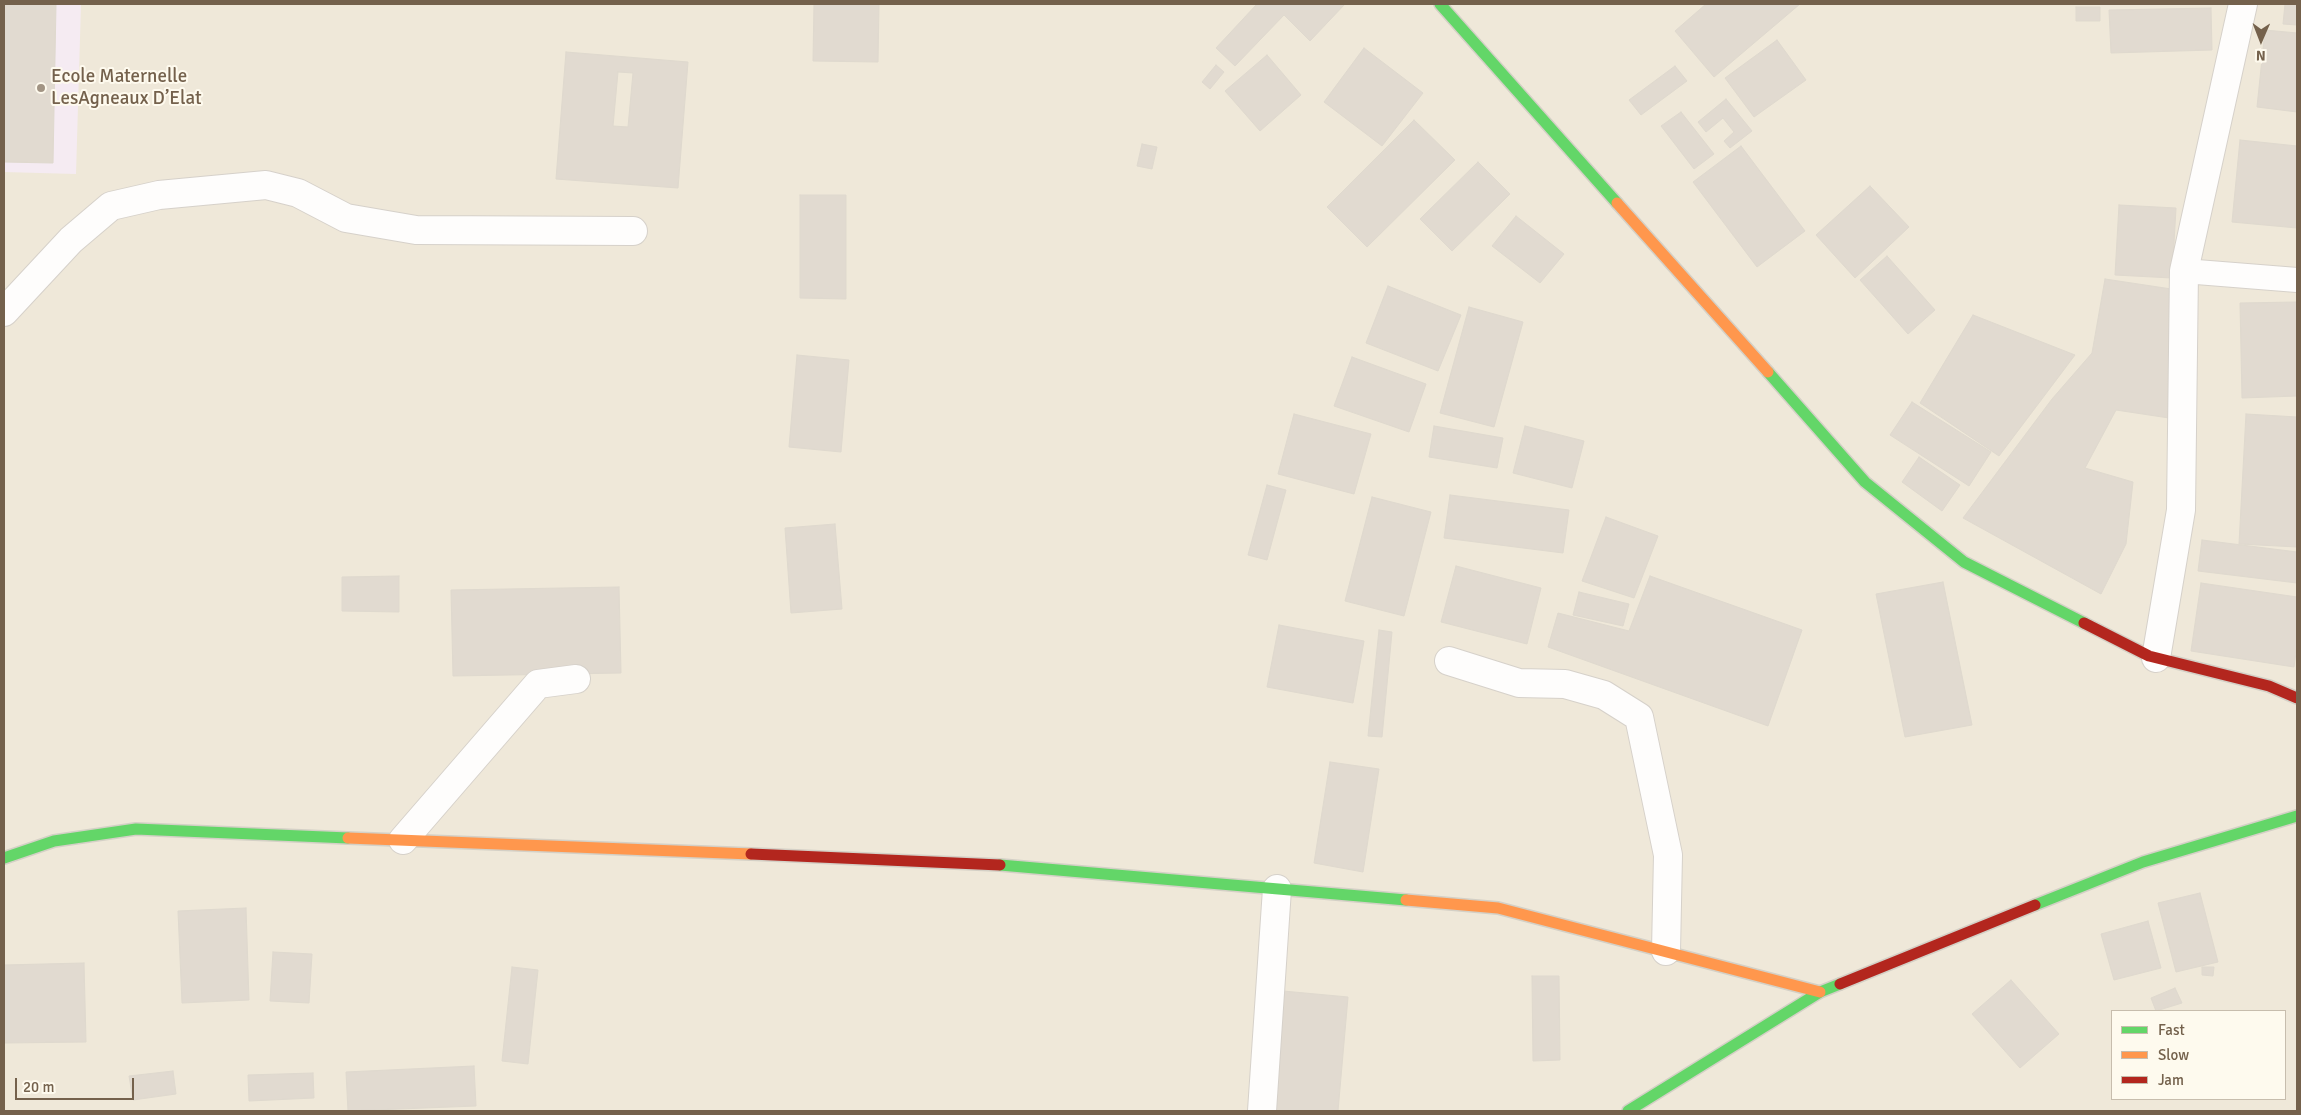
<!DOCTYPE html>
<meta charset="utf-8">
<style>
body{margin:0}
#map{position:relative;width:2301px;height:1115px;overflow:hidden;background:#f6f4eb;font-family:Signika,sans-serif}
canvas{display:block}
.frame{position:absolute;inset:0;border:5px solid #74614c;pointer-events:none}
.legend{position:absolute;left:2111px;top:1010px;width:175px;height:90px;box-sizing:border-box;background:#fefaee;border:1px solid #c7bdad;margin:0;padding:6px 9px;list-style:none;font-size:15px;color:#74614c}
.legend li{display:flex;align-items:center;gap:10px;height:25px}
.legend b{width:25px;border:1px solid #c7bdad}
.north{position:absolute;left:2236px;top:15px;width:50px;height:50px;-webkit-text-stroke:4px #fefaee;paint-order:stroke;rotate:181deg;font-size:14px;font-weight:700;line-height:20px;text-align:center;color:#74614c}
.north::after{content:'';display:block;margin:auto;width:18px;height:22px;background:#74614c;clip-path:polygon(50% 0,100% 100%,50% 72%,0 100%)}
.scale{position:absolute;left:15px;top:1078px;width:119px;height:22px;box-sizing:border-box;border:2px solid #74614c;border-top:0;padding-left:6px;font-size:15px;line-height:18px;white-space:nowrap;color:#74614c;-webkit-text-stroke:4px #fefaee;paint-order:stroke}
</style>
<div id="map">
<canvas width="2301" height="1115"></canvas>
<div class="frame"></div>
<ul class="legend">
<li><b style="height:6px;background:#63d668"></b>Fast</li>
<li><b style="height:6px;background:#ff974d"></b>Slow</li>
<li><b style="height:6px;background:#b3261e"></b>Jam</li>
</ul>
<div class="north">N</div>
<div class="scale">20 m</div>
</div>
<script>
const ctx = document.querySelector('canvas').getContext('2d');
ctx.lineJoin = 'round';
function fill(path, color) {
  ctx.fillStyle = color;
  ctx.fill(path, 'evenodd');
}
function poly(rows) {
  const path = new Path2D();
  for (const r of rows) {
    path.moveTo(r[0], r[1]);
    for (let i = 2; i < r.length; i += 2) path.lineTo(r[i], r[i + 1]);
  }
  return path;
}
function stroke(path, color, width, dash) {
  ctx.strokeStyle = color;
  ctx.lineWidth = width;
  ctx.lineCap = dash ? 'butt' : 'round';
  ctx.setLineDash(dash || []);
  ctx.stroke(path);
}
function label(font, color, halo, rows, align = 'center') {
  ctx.font = font + ' Signika,sans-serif';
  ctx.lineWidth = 4;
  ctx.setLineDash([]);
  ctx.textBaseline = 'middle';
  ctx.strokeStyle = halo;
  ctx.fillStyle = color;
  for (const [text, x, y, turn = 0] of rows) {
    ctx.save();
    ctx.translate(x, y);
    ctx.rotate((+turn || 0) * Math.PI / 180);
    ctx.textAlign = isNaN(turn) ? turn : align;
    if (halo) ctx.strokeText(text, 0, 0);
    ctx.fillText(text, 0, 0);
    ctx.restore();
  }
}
fill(poly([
 [4,4,2297,4,2297,1111,4,1111],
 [2112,1011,2285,1011,2285,1099,2112,1099]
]), '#efe8d9');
fill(poly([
 [4,4,81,4,76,174,4,172]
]), '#f5ebf2');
const building = poly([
 [4,4,56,4,53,163,4,162,4,4],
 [814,4,879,4,878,62,813,61,814,4],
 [1257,4,1345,4,1310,41,1284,15,1235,66,1216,48,1257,4],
 [1706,4,1800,4,1714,77,1675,31,1706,4],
 [2285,4,2297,4,2297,25,2283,24,2285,4],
 [2076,7,2100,7,2100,21,2076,21,2076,7],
 [2211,8,2212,50,2111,53,2109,10,2211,8],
 [2265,30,2297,33,2297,112,2257,107,2265,30],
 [1777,40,1806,80,1754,117,1725,78,1777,40],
 [1364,48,1423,93,1382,146,1324,102,1364,48],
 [566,52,688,62,678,188,556,179,566,52],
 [618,72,633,73,628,127,613,126,618,72],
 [1267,55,1301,95,1260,131,1225,91,1267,55],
 [1216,65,1224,72,1210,89,1202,82,1216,65],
 [1675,66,1687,81,1641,115,1629,100,1675,66],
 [1726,99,1752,131,1730,148,1724,141,1734,132,1723,118,1706,132,1698,122,1726,99],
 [1681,112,1714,154,1694,169,1661,126,1681,112],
 [1414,120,1455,160,1367,247,1327,207,1414,120],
 [2240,140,2297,146,2297,228,2232,222,2240,140],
 [1142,144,1157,147,1152,169,1137,166,1142,144],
 [1741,146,1805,231,1757,267,1693,182,1741,146],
 [1478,162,1510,194,1452,251,1420,219,1478,162],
 [1870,186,1909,227,1855,278,1816,235,1870,186],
 [800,195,846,195,846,299,800,298,800,195],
 [2119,205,2176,208,2172,278,2115,275,2119,205],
 [1516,216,1564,254,1540,283,1492,246,1516,216],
 [1887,256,1935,310,1908,334,1860,280,1887,256],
 [2105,279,2178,290,2169,418,2116,410,2085,468,2133,482,2126,544,2101,594,1963,518,2052,399,2092,353,2105,279],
 [1388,286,1461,315,1438,371,1366,343,1388,286],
 [2297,302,2297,396,2242,398,2240,303,2297,302],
 [1469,307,1523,322,1494,427,1440,413,1469,307],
 [1973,315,2075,355,1999,456,1920,403,1973,315],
 [797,355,849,360,841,452,789,447,797,355],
 [1352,357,1426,384,1409,432,1334,406,1352,357],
 [1912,402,1991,452,1969,486,1890,435,1912,402],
 [1294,414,1371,434,1354,494,1278,474,1294,414],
 [2246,414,2297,417,2297,547,2239,544,2246,414],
 [1434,426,1503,438,1497,468,1429,457,1434,426],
 [1525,426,1584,441,1572,488,1513,473,1525,426],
 [1919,457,1960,485,1942,511,1902,482,1919,457],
 [1267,485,1286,490,1267,560,1248,555,1267,485],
 [1450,495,1569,510,1563,553,1444,538,1450,495],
 [1372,497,1431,512,1404,616,1345,601,1372,497],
 [1606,517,1658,536,1634,598,1582,581,1606,517],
 [835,524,842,609,791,613,785,528,835,524],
 [2202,540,2297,552,2297,583,2198,571,2202,540],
 [1456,566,1541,588,1527,644,1441,622,1456,566],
 [399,576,399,612,342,611,342,577,399,576],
 [1650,576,1802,630,1768,726,1548,647,1558,613,1629,631,1650,576],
 [1943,582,1972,725,1905,737,1876,594,1943,582],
 [2201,583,2297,597,2297,645,2294,667,2191,651,2201,583],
 [619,587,621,673,453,676,451,590,619,587],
 [1579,592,1629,604,1623,626,1573,615,1579,592],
 [1279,625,1364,641,1353,703,1267,687,1279,625],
 [1379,630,1392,632,1382,737,1368,736,1379,630],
 [1330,762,1379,769,1363,872,1314,863,1330,762],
 [2200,893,2218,962,2176,972,2158,903,2200,893],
 [246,908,249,1000,182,1003,178,911,246,908],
 [2148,921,2161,968,2114,980,2101,934,2148,921],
 [273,952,312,954,309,1003,270,1001,273,952],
 [84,963,86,1042,4,1043,4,965,84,963],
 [512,967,538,970,528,1064,502,1061,512,967],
 [2202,967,2214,967,2213,976,2202,975,2202,967],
 [1532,976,1559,976,1560,1060,1533,1061,1532,976],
 [2011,980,2059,1034,2020,1068,1972,1014,2011,980],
 [2175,988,2182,1003,2156,1011,2151,998,2175,988],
 [1283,991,1348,997,1338,1111,1273,1111,1283,991],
 [474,1066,476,1106,348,1111,346,1072,474,1066],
 [173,1071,176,1094,133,1100,129,1076,173,1071],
 [313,1073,314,1098,249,1101,248,1075,313,1073]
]);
fill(building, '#e1dad0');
stroke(building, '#dfd9ce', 1);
const lane = poly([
 [2184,271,2297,280]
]);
const street = poly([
 [4,312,71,240,111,206,159,195,266,185,298,193,346,218,416,230,633,231],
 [2156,658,2181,510,2184,271,2243,4],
 [1449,661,1519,683,1565,684,1604,695,1639,717,1668,855,1666,951],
 [403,840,538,684,576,679],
 [1262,1111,1277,889]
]);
const fast = poly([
 [1440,4,1617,203],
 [1768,372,1865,482,1964,562,2084,623],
 [4,858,54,841,136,829,348,838],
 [1000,865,1406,900],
 [2035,905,2143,862,2297,816],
 [1628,1111,1820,992,1840,984]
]);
const slow = poly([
 [1617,203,1768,372],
 [348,838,751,854],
 [1406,900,1498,908,1820,992]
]);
const jam = poly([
 [2084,623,2149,656,2269,686,2297,698],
 [751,854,1000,865],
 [1840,984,2035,905]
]);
stroke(lane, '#d6d1ca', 26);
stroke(street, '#d6d1ca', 30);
stroke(fast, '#d4d0c6', 14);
stroke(slow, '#d4d0c6', 14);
stroke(jam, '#d4d0c6', 14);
stroke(lane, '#fefdfc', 24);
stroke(street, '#fefdfc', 28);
stroke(fast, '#63d668', 11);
stroke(slow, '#ff974d', 11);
stroke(jam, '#b3261e', 11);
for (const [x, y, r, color] of [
 [41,88,5,"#a29484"]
]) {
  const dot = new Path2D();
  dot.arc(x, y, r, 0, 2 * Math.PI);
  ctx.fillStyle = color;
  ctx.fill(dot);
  stroke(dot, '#fefaee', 2);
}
label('19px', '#74614c', '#fefaee', [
 ["Ecole Maternelle",51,77],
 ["LesAgneaux D’Elat",51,99]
], 'left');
</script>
